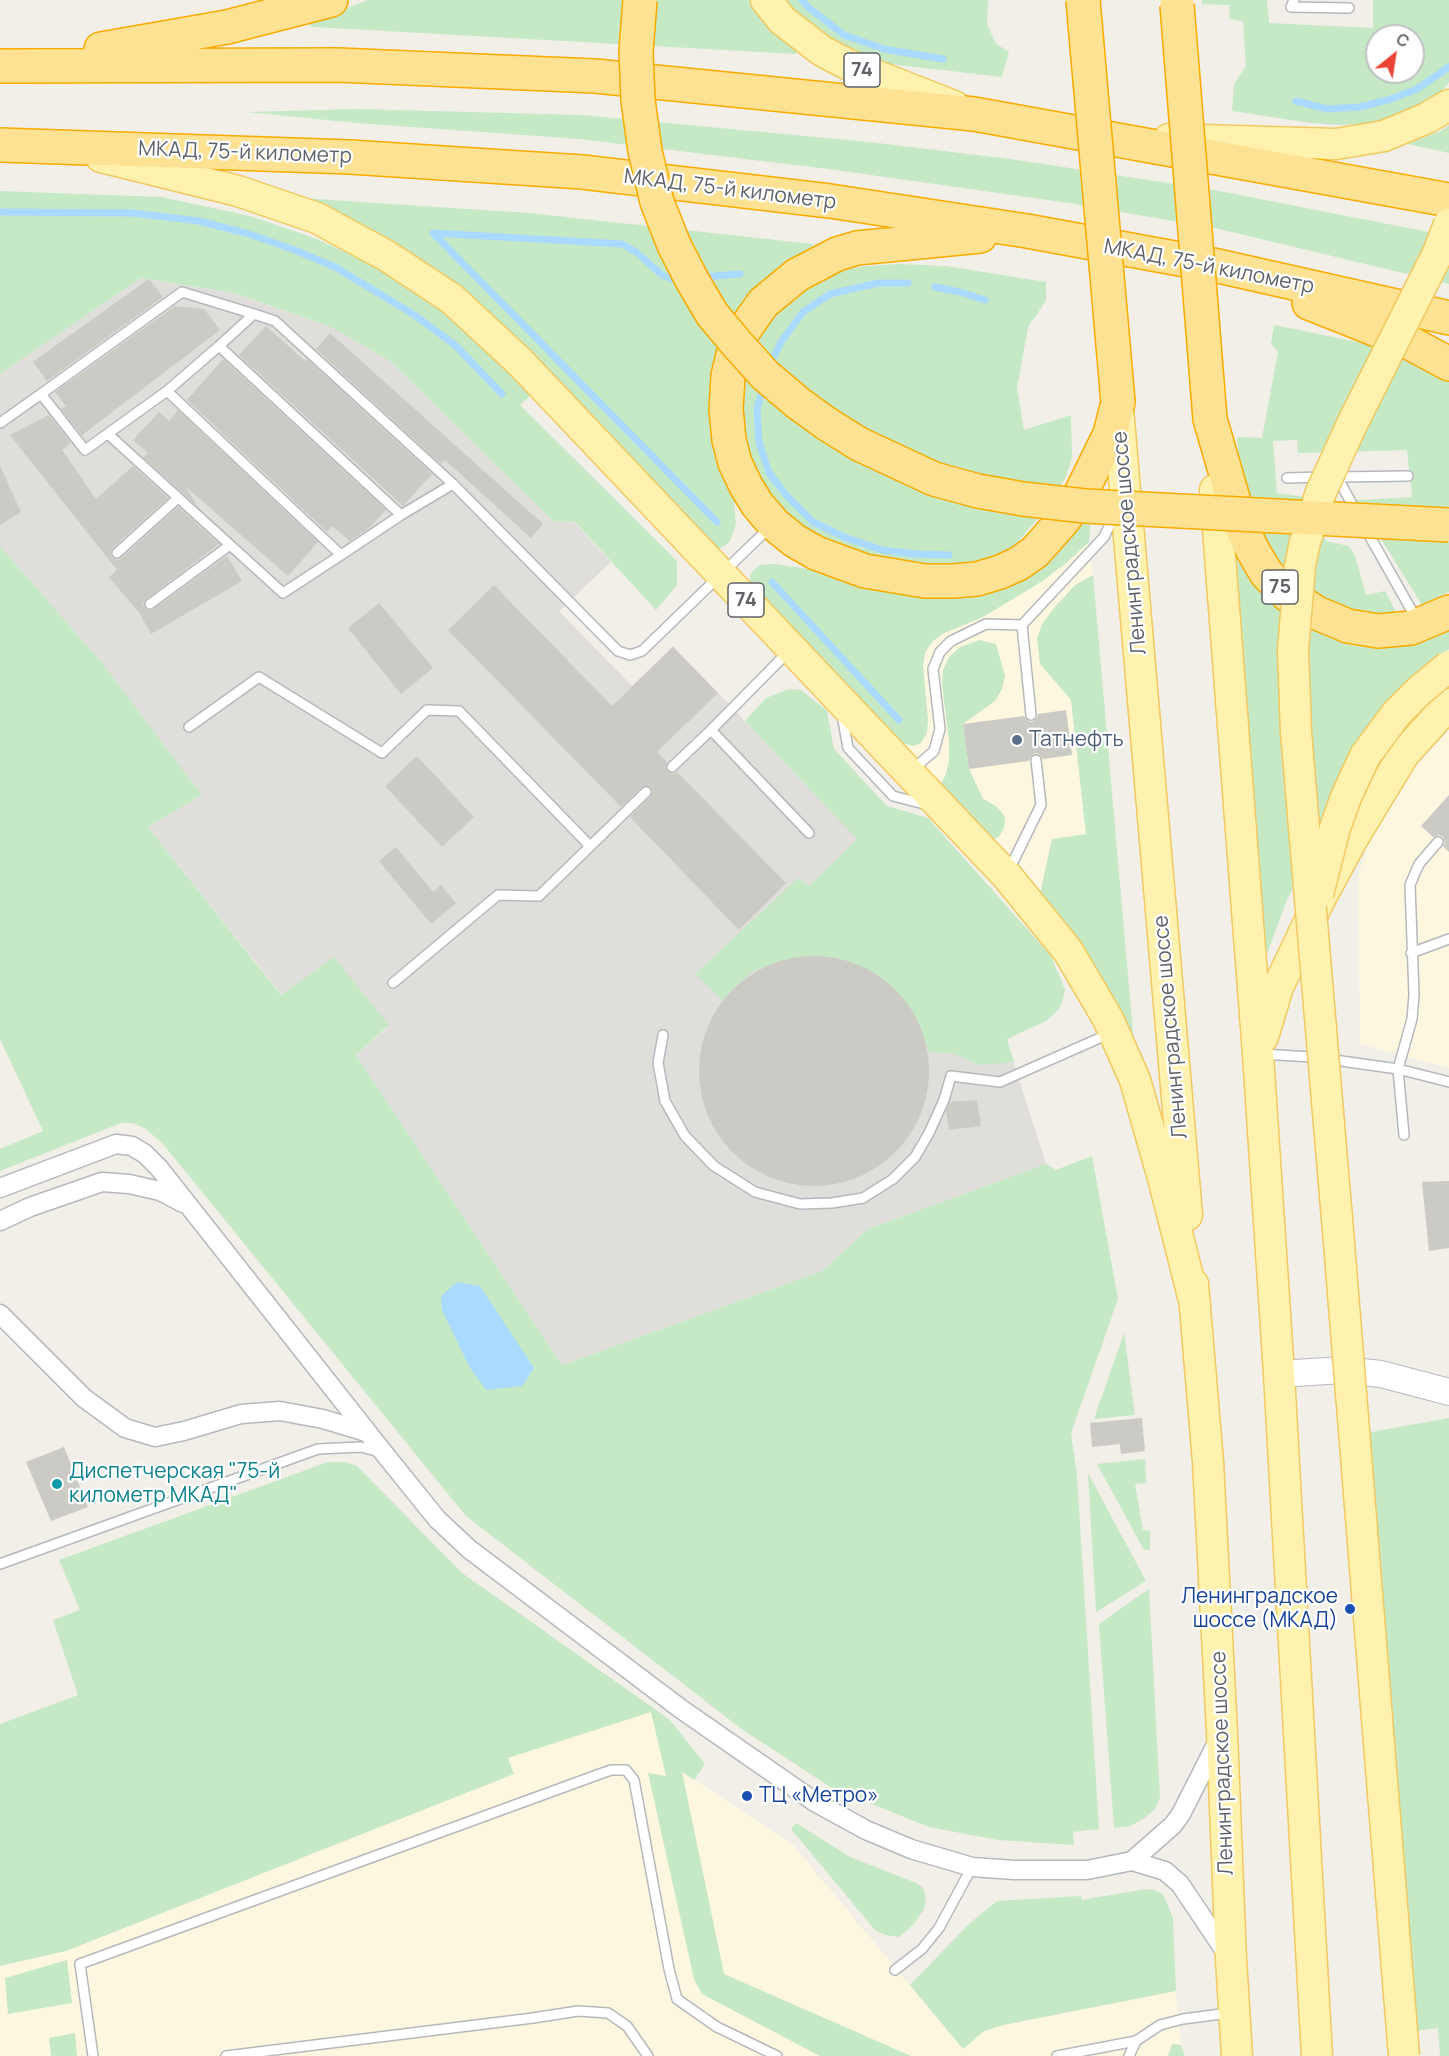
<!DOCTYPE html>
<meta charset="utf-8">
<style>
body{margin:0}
#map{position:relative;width:1449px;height:2056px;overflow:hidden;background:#f1efe8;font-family:Manrope,sans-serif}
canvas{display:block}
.north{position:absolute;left:1365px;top:24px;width:60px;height:60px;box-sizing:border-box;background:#fff;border:2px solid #bfc1c3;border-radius:50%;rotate:30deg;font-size:16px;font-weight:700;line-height:24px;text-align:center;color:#5f6368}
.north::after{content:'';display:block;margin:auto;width:21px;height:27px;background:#ea4335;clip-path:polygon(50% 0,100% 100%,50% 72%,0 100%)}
</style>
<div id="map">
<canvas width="1449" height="2056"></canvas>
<div class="north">С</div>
</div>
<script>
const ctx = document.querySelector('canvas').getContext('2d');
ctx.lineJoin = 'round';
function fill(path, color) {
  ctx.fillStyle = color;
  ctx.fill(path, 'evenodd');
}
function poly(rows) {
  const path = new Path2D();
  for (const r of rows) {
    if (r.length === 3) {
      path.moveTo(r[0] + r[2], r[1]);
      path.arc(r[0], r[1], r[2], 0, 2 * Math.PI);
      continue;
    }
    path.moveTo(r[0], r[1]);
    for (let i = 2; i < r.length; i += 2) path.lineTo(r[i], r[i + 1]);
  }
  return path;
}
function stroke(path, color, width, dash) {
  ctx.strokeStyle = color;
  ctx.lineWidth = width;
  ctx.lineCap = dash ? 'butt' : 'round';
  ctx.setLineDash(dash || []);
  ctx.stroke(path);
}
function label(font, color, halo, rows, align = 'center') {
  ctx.font = font + ' Manrope,sans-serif';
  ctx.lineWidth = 4.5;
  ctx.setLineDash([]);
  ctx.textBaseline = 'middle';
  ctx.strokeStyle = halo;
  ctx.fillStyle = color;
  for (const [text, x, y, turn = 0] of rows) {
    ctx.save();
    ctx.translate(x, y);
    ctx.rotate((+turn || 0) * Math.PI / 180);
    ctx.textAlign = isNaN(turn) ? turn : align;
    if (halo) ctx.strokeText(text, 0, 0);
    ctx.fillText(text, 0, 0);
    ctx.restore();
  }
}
fill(poly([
 [1089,542,1093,575,1074,586,1071,700,1086,835,1039,898,894,741,923,678,925,653,932,642,942,634,983,617,1065,564],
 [1449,730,1449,1068,1360,1044,1358,876,1372,833,1392,794],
 [651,1711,667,1776,681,1771,793,1845,963,2049,984,2031,1003,2025,1176,1991,1181,2045,1185,2056,0,2056,0,1966,66,1951,514,1774,507,1758]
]), '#fef7e0');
fill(poly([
 [141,278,233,293,331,327,390,361,553,521,574,522,611,562,559,611,632,686,673,646,858,839,1006,1039,1046,1164,868,1229,822,1271,562,1365,356,1055,389,1026,282,995,148,827,202,795,103,664,0,546,0,374]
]), '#e0deda');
fill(poly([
 [368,0,748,0,769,27,796,49,796,54,313,27,307,23],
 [782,0,988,0,987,24,996,44,1009,52,1002,77,890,64,845,47,810,26],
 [1202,0,1267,0,1269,23,1373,28,1373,0,1449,0,1449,82,1443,90,1428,101,1405,112,1374,123,1341,125,1311,123,1232,111,1234,84,1246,66,1243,21,1229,19,1230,5,1202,4],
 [1377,36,1413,36,1413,72,1377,72],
 [357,109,582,115,869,142,1010,159,1214,190,1449,236,1449,284,1219,229,1069,203,828,169,580,139,356,123,247,112],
 [1449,125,1449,153,1407,144,1441,131],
 [0,191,161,197,250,216,317,239,381,269,431,302,488,351,532,394,520,405,677,561,677,585,656,610,575,522,553,521,390,361,331,327,234,293,141,278,0,374],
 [300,198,529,213,813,244,812,250,751,295,733,316,710,413,715,456,734,499,736,524,731,539,726,545,719,549,711,544,608,433,528,353],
 [897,264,946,266,1046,282,1046,301,1028,327,1017,388,1024,430,1071,415,1072,458,1066,477,1044,511,1016,544,994,560,973,569,878,562,821,543,791,522,767,496,749,465,739,387,757,338,773,314,796,294,821,278,856,267],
 [1274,325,1377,346,1449,378,1449,592,1422,605,1357,500,1412,497,1407,450,1298,453,1297,440,1273,441,1277,493,1307,497,1326,541,1349,546,1355,556,1366,595,1385,591,1396,612,1367,614,1334,609,1268,559,1240,480,1237,437,1262,438,1278,352,1271,343],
 [1091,514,1089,542,1065,564,1041,582,983,617,942,634,932,642,925,653,923,665,928,720,927,733,921,743,913,746,894,741,749,584,751,573,760,565,775,564,822,571,906,595,956,599,997,589,1073,524],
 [0,546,103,664,202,795,148,827,281,995,334,957,389,1025,356,1055,562,1365,822,1271,868,1229,1046,1164,1056,1170,1092,1156,1118,1299,1071,1433,1077,1476,1099,1829,1073,1832,1074,1845,998,1840,929,1827,832,1788,743,1730,466,1516,163,1144,146,1129,133,1123,121,1123,0,1171,0,1149,43,1131,0,1039],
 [480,1286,534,1368,522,1386],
 [1232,547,1256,581,1314,629,1327,637,1354,646,1388,647,1421,640,1449,627,1449,649,1435,658,1407,682,1385,704,1352,747,1331,792,1316,839,1286,902,1267,954],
 [1093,575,1135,1056,1039,898,1052,839,1086,834,1071,700,1040,664,1037,639,1042,624,1055,607,1074,586],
 [979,640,996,644,1005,676,1002,689,995,701,963,724,969,769,983,799,996,806,1005,817,1004,828,999,837,993,839,985,838,944,794,941,784,946,774,949,761,949,742,942,684,943,670,949,657,960,647],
 [789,689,801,690,827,711,834,749,887,806,928,818,1051,956,1065,990,1062,1002,1058,1010,1046,1021,1007,1039,1014,1062,978,1065,955,1054,929,1052,920,1027,906,1002,888,983,872,972,832,957,808,956,776,962,750,973,722,1000,695,974,798,878,809,886,857,839,745,721,766,698],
 [1124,1333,1135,1415,1094,1419],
 [1449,1418,1449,2056,1440,2056,1438,2028,1417,2031,1366,1433],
 [1145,1459,1146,1483,1135,1484,1143,1530,1150,1531,1150,1550,1144,1550,1097,1464],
 [328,1462,345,1462,357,1466,462,1573,670,1720,705,1764,694,1780,682,1772,724,1974,911,2056,820,2056,702,1994,694,1979,648,1773,666,1776,651,1712,508,1758,514,1774,66,1951,0,1966,0,1724,78,1695,53,1620,80,1610,59,1560],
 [1088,1473,1146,1581,1096,1612],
 [1149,1589,1160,1798,1154,1810,1143,1819,1130,1826,1114,1828,1099,1624],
 [796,1823,850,1857,916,1883,924,1889,926,1898,924,1909,913,1925,899,1937,885,1935,875,1930,791,1829],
 [1146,1889,1154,1890,1163,1894,1173,1918,1176,1991,1003,2025,984,2031,963,2049,910,1985,969,1924,997,1901,1081,1896,1082,1900],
 [67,1960,72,2003,8,2014,5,1978],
 [75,2033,77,2056,51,2056,49,2038],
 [1172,2044,1181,2045,1185,2056,1168,2056]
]), '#c5e8c5');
fill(poly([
 [457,1282,480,1286,534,1368,522,1386,486,1390,469,1366,442,1310,441,1296]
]), '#aadaff');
stroke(poly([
 [802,0,808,7,844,35,884,49,943,59],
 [1296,101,1327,109,1360,107,1391,99,1417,89,1449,67],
 [0,212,133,213,199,221,249,234,292,249,335,267,413,314,455,345,502,394],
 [702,277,740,274],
 [682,279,672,279,662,275,636,252,622,244,433,233,717,522],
 [935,287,960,292,985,300],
 [770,365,781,342,803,312,830,294,878,283,908,283],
 [763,387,757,409,759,442,769,473,787,496,813,522,844,537,882,550,915,554,949,555],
 [772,582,899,720]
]), '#aadaff', 7);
fill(poly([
 [149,279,163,297,47,381,33,362],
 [175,306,204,309,220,330,82,435,61,409,66,406,55,392],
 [266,326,305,361,307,359,432,474,403,506,239,355],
 [330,333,543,524,531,538,445,460,441,464,316,349],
 [223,359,386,510,370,527,350,541,332,526,327,532,187,400],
 [178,410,318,542,288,576,186,487,198,507,143,457,148,453,133,440,159,412,169,421],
 [49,415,71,443,62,450,96,499,133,466,168,498,112,548,110,554,112,558,118,560,122,558,178,507,219,544,146,599,143,604,145,608,150,611,154,609,227,556,242,581,151,634,140,614,109,577,117,570,10,435],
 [0,466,21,512,0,525],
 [494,585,612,706,673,647,718,693,657,752,667,762,665,768,668,772,673,774,677,772,786,883,739,930,630,817,651,796,653,791,650,787,642,787,621,807,448,630],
 [379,603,433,668,401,694,348,628],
 [1066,710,1072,755,1043,759,1039,754,1035,753,1030,757,1029,761,969,769,963,724,1024,716,1028,721,1032,722,1037,718,1038,714],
 [417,756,474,817,442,847,385,786],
 [1449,795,1449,852,1443,846,1445,843,1443,837,1439,835,1433,837,1421,826],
 [396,847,433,892,441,885,456,903,431,924,379,861],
 [814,1071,115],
 [977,1100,981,1126,949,1130,946,1111,950,1102],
 [1449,1181,1449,1248,1429,1251,1422,1182],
 [1142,1418,1145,1451,1121,1454,1120,1444,1092,1447,1090,1423],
 [64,1447,88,1507,51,1521,26,1462]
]), '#cccac5');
const lane = poly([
 [1294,0,1291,7,1349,8],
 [254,314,182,292,41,394,85,450,167,391,341,555,401,515,219,346,254,314,275,321,453,484,618,651,630,655,642,651,770,527],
 [167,391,219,346],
 [0,423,41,394],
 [108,434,283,593,341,555],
 [1287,478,1322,477],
 [1357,513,1337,477,1408,476],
 [401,515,453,484],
 [1365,528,1417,620],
 [117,553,178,498],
 [150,604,230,545],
 [788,652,711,730,809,833],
 [842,715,848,748,893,796,928,805],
 [1031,715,1022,625,1104,537,1115,514],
 [189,727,259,677,382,753,427,710,459,711,590,846],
 [672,767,711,730],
 [911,771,934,751,940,729,933,669,940,652,951,641,986,624,1022,625],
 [1009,870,1041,805,1036,760],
 [1411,953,1449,939],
 [393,983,498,895,539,896,646,792],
 [663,1035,658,1063,665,1101,685,1136,714,1166,755,1192,800,1204,832,1203,863,1198,893,1179,915,1157,929,1133,944,1100,951,1076,1000,1082,1111,1033],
 [1261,1054,1313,1057,1398,1069,1449,1082],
 [1404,1135,1398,1069,1412,1019,1414,995,1410,885,1419,864,1438,842],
 [0,1564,318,1449,361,1447,380,1452],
 [895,1970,922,1949,939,1928,972,1867],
 [93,2056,80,1964,597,1775,611,1770,626,1770,634,1780,669,1969,677,1999,717,2027,777,2056],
 [226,2056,533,2018,578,2011,608,2013,627,2026,648,2056],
 [1057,2056,1136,2041,1160,2025,1183,2019,1229,2013],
 [1129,2056,1136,2041]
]);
const street = poly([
 [0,1188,116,1144,132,1146,145,1154,159,1168,383,1452,437,1519,469,1549,681,1709,815,1802,866,1830,911,1849,972,1867,1014,1870,1087,1870,1132,1861,1173,1825,1181,1814,1219,1739],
 [0,1221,30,1207,102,1182,129,1184,160,1191,183,1203],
 [0,1314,84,1398,125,1428,155,1437,184,1431,241,1414,280,1411,323,1419,366,1432],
 [1132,1861,1165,1871,1180,1884,1229,1957]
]);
const secondary = poly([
 [1279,1374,1343,1370,1381,1374,1449,1392]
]);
const primary = poly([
 [766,0,782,20,822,51,847,64,954,106],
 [1169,139,1336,144,1384,136,1427,118,1449,105],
 [101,157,238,191,317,218,387,256,452,299,520,362,1007,876,1068,951,1108,1019,1135,1080,1163,1178,1195,1304],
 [1118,408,1187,1215],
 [1215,490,1258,1054,1279,1374,1317,2056],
 [1263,1037,1278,987,1319,901,1353,838,1404,754,1449,704],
 [1193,1284,1208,1462,1222,1732,1231,1959,1237,2056]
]);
const highway = poly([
 [101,49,227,27,331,0],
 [0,66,338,65,595,76,974,114,1449,200],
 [0,145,350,157,582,172,830,201,1027,231,1218,266,1449,318],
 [980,236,857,248,837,254,797,275,763,303,742,333,733,355,728,376,726,409,729,440,735,463,746,486,757,504,774,524,795,541,816,553,865,571,925,581,953,581,977,579,1000,572,1018,564,1035,552,1065,518,1081,493,1110,434,1118,402],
 [1309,303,1412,344,1449,364],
 [1210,419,1241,526,1252,549,1266,573,1288,595,1317,613,1348,626,1378,631,1411,628,1449,612]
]);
stroke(lane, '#b5b8bc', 12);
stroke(street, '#b5b8bc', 21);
stroke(secondary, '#b6babf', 28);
stroke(primary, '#f2c960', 33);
stroke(highway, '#f9ab00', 36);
stroke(lane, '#fff', 9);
stroke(street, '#fff', 18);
stroke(secondary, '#fff', 26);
stroke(primary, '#fff2af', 30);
stroke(highway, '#fde293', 33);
const primaryBridge = poly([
 [1318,894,1335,828,1346,797,1365,756,1396,714,1419,691,1449,666],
 [1404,2056,1339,1243,1296,732,1293,650,1300,566,1305,542,1321,492,1353,422,1438,253,1449,224]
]);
const highwayBridge = poly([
 [640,0,636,52,638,100,645,151,657,202,674,245,692,280,712,314,737,344,765,375,798,403,827,424,859,444,934,479,978,491,1023,499,1085,506,1449,525],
 [1083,0,1118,402],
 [1177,5,1210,419]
]);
stroke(primaryBridge, '#f2c960', 33, []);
stroke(highwayBridge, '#f9ab00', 36, []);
stroke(primaryBridge, '#fff2af', 30);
stroke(highwayBridge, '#fde293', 33);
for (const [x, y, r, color] of [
 [1017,740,6,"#5c6f8a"],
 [57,1484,6,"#0f9aa8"],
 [1350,1609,6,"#1a4fb4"],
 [747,1796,6,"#1a4fb4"]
]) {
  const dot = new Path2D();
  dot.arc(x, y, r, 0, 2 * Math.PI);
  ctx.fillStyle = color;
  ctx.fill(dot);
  stroke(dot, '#fff', 2);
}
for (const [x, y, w] of [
 [862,70,36],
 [1280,587,36],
 [746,600,36]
]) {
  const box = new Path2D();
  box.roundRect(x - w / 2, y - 17, w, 34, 4.5);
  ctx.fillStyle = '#fff';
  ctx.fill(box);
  stroke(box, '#5f6368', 1.5);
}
label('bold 20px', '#5f6368', null, [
 ["74",862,70],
 ["75",1280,587],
 ["74",746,600]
]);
label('21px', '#5f6368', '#fff', [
 ["МКАД, 75-й километр",245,153,2],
 ["МКАД, 75-й километр",730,190,7],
 ["МКАД, 75-й километр",1209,267,11],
 ["Ленинградское шоссе",1130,543,-95],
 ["Ленинградское шоссе",1171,1027,-95],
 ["Ленинградское шоссе",1223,1763,-92]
]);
label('21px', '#4e5e75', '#fff', [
 ["Татнефть",1029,740]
], 'left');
label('21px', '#0d838f', '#fff', [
 ["Диспетчерская \"75-й",69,1472],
 ["километр МКАД\"",69,1496]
], 'left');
label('21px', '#164399', '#fff', [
 ["Ленинградское",1338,1597],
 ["шоссе (МКАД)",1338,1621],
 ["ТЦ «Метро»",759,1796,"left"]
], 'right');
</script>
